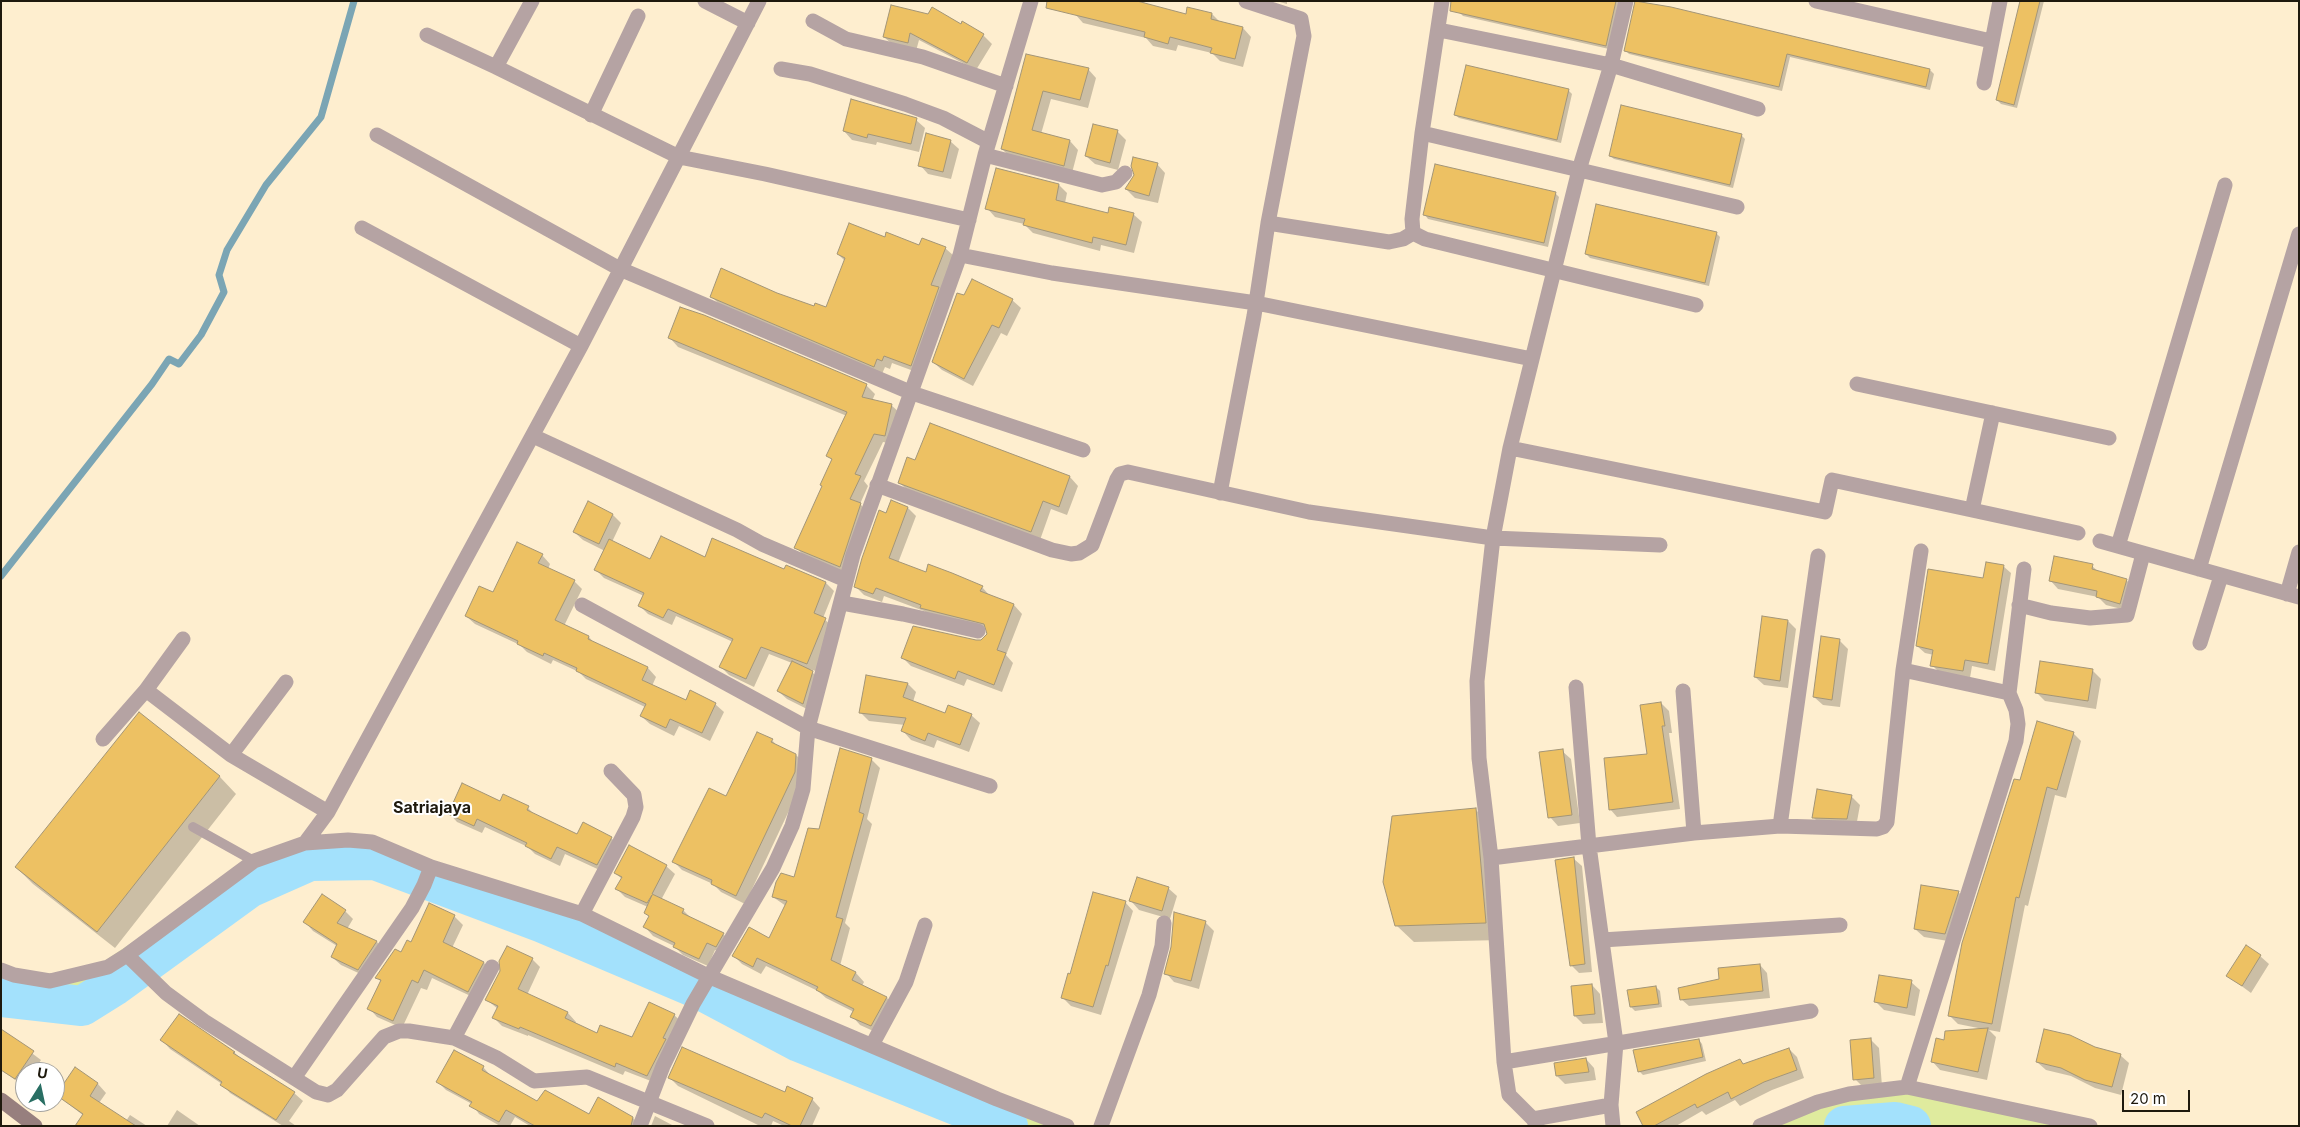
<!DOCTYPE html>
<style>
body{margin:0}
#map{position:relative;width:2300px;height:1127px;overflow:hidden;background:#feeecf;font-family:Inter,sans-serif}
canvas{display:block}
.frame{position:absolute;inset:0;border:2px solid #1e190d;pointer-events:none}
.north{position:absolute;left:15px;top:1062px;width:50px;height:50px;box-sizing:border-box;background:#fff;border:1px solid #a5a39e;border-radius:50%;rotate:10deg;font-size:14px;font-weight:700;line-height:20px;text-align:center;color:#1e190d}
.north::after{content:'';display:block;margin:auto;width:18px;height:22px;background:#296f64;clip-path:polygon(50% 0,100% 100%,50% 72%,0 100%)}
.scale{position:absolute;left:2122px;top:1090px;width:68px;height:22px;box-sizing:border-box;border:2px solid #1e190d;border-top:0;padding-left:6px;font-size:15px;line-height:18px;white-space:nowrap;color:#1e190d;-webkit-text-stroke:4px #fff;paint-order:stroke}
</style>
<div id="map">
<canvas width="2300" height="1127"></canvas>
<div class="frame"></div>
<div class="north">U</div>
<div class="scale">20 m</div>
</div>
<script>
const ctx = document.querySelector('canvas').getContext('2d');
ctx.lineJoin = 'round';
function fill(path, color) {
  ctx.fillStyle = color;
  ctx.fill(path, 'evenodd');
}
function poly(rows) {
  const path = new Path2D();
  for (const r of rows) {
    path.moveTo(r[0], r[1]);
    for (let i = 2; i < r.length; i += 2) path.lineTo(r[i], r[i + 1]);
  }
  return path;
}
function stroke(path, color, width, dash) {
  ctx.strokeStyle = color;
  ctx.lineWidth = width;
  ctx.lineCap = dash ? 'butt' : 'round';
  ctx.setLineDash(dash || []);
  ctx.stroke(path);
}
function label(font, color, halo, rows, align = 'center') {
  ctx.font = font + ' Inter,sans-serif';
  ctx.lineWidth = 4;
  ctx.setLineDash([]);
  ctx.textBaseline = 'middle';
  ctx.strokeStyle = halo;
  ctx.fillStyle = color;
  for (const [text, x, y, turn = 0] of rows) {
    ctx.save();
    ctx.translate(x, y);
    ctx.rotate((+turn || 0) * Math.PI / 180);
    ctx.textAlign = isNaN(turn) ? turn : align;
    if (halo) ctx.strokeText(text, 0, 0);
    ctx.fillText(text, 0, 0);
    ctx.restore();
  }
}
fill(poly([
 [348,840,582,914,1067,1126,1008,1126,799,1042,700,990,543,923,375,860,310,861,249,888,114,986,82,1006,1,997,1,970,14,975,88,972,254,861],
 [1880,1089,2090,1126,1911,1126,1895,1122,1844,1126,1760,1126]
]), '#dfeb9e');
fill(poly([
 [1078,1,1143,1,1147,5,1187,15,1212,14,1220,22,1243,28,1251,37,1243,67,1220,61,1212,53,1178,45,1176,51,1153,46,1146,38,1083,23,1075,14],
 [1276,1,1287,1,1287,4],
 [1462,1,1620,1,1609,49,1463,16,1459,12],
 [1636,1,1930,70,1934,74,1930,90,1790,57,1782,91,1629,54,1625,50],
 [2022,1,2044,1,2017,108,2001,104,1997,100],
 [892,6,961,26,963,23,983,35,992,44,976,70,919,40,916,51,893,45,884,37],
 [1027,56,1088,69,1096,78,1088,108,1051,99,1041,134,1070,141,1078,150,1072,173,1010,157,1002,149],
 [1568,90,1572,94,1561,143,1459,118,1455,115],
 [916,120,925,128,919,152,877,142,876,145,852,140,844,131],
 [1117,131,1126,140,1118,170,1095,164,1086,156],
 [1741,135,1745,139,1733,188,1614,159,1610,156],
 [950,141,959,149,951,179,928,174,920,165],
 [1157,164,1165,173,1158,203,1135,198,1126,189],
 [1059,185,1067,193,1065,203,1109,214,1133,214,1142,222,1134,253,1101,245,1100,251,1033,233,1024,224,995,217,987,208],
 [1555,193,1559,197,1548,247,1428,219,1425,215],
 [1716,233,1720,237,1709,286,1590,258,1586,254],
 [885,239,920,247,945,248,954,256,919,373,892,363,890,369,885,367,882,374,720,305,712,297,777,294,814,308,827,309,845,261,838,254],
 [964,296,1012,300,1021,308,1007,336,1001,333,973,386,942,370,933,362],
 [670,338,866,385,875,394,872,401,891,405,900,413,893,444,883,442,864,481,868,486,860,504,869,513,849,575,804,556,796,547,823,487,832,460,828,456,847,416,678,347],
 [930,424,1070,477,1078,486,1067,515,1051,509,1040,540,908,491,899,482,916,462],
 [892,502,908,508,916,516,898,563,926,573,982,587,990,596,1014,605,1022,614,1006,655,1013,663,1002,692,967,679,964,686,911,666,902,657,982,641,988,634,987,630,930,616,924,611,884,596,882,602,864,595,856,587],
 [613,515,621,523,612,542,651,560,706,559,785,571,826,583,834,591,823,618,834,628,816,671,809,669,821,681,811,711,787,699,778,691,792,663,769,654,754,687,729,675,721,667,733,642,676,616,672,625,648,614,639,605,644,596,604,578,596,570,605,551,583,540,574,532],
 [542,555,550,564,548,569,574,581,582,589,564,626,589,637,595,644,648,668,656,677,652,686,686,702,715,704,724,712,710,741,679,726,674,736,650,724,641,716,645,707,586,679,579,672,553,660,551,664,527,652,520,645,475,624,466,616],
 [2003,566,2011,573,1995,671,1972,666,1970,678,1939,672,1932,665,1934,655,1925,653,1917,646,1984,580],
 [2092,566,2099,572,2126,580,2135,588,2129,611,2106,605,2098,597,2058,589,2050,580],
 [1788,621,1796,629,1788,688,1764,685,1755,677],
 [1839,640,1848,649,1840,707,1823,705,1814,697],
 [2093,671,2101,679,2096,709,2045,701,2036,692],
 [908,684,916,692,913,702,946,714,971,715,980,723,969,752,937,740,934,748,911,740,903,731,905,725,869,721,860,712],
 [1661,703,1669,711,1672,733,1669,733,1680,809,1617,817,1610,809,1648,755],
 [139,714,220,777,236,794,115,948,33,884,16,867],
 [2073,733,2081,741,2066,798,2055,795,2028,906,2025,905,2000,1032,1989,1030,1996,1037,1987,1080,1940,1070,1932,1061,1944,1041,1983,1029,1958,1024,1949,1015,2021,782],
 [772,740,778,747,796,755,804,763,803,781,745,904,721,892,713,884,682,870,674,862],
 [1562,751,1571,759,1580,823,1558,826,1550,817],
 [871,759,880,768,867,819,872,824,845,923,850,928,840,966,856,973,864,982,862,986,887,998,895,1006,880,1034,860,1025,852,1016,854,1012,826,998,818,991,766,966,761,974,742,964,734,956,770,939,786,906,773,897,794,879,820,831],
 [1851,796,1860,805,1856,827,1822,826,1813,817],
 [528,808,535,815,578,835,611,838,620,846,606,873,565,854,560,866,535,854,528,847,485,827,482,833,457,822,449,813],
 [1475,809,1492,826,1502,940,1414,942,1396,925],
 [1574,859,1582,866,1592,972,1579,973,1571,965],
 [666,866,675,874,661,900,683,910,692,919,723,934,731,942,724,955,715,950,708,966,683,955,674,946,653,936,645,927,650,917,646,913,648,907,625,897,617,889,622,879,615,873],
 [1168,888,1177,896,1170,919,1139,910,1131,901],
 [1958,892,1967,900,1954,942,1924,937,1915,929],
 [1125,902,1133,911,1101,1015,1071,1006,1062,997,1071,975],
 [430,905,454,916,463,925,452,948,484,963,492,971,477,999,432,978,427,990,421,988,402,1028,377,1017,369,1008,381,982,377,977,411,944],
 [345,911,353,919,347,929,377,942,385,951,367,977,341,965,332,957,337,946,313,931,305,922],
 [1205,922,1214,931,1199,989,1174,982,1166,973],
 [2260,956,2269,964,2251,993,2228,976],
 [532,959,540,967,527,995,568,1013,576,1022,575,1024,598,1035,633,1039,674,1015,683,1023,656,1083,625,1071,623,1075,528,1035,528,1036,502,1026,494,1018,498,1009,487,1000],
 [1760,965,1767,973,1770,998,1689,1006,1681,999,1721,980],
 [1911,982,1920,990,1915,1016,1884,1010,1876,1002],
 [1592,985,1600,994,1603,1023,1583,1024,1575,1016],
 [1656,987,1660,991,1662,1007,1635,1011,1631,1007],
 [1,1030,41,1060,33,1072,25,1072,24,1086,1,1070],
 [162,1040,234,1052,241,1059,294,1093,303,1101,289,1121,296,1126,283,1126,230,1093,222,1084,170,1049],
 [1699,1040,1702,1044,1706,1061,1643,1075,1639,1071],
 [1871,1040,1879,1048,1882,1086,1863,1087,1855,1079],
 [1789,1049,1797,1057,1804,1078,1772,1090,1740,1106,1735,1100,1706,1115,1702,1111,1676,1126,1645,1126,1740,1060,1744,1065],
 [2120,1055,2129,1063,2121,1095,2095,1088,2071,1076,2046,1070,2037,1062],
 [1586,1059,1594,1068,1596,1080,1565,1084,1557,1076],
 [483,1067,491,1076,537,1103,589,1116,633,1118,641,1126,530,1126,515,1117,510,1126,500,1126,479,1114,472,1104,446,1090,438,1082],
 [75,1069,98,1084,106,1093,99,1103,126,1121,130,1115,147,1126,77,1126,84,1116,57,1095],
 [670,1078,785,1093,812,1099,820,1108,812,1126,784,1126,773,1121,771,1126,760,1126,678,1086],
 [177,1110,200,1126,167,1126],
 [655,1116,674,1126,651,1126]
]), '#0003');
stroke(poly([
 [1,576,152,384,169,359,179,364,201,335,224,292,219,275,227,250,266,185,321,117,354,1]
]), '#7ba5b4', 7);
stroke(poly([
 [1,997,82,1006,114,986,249,888,310,861,375,860,543,923,701,990,799,1042,1008,1126],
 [1844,1126,1895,1122,1911,1126]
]), '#a3e1fc', 40);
const building = poly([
 [1047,1,1137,1,1186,14,1187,7,1212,13,1211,19,1243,27,1235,59,1210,53,1212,48,1170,37,1168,44,1144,37,1145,32,1046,8,1047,1],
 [1451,1,1616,1,1606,46,1450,11,1451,1],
 [1635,1,1671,7,1930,69,1926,87,1787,54,1779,87,1624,51,1635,1],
 [2020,1,2040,1,2014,105,1996,100,2020,1],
 [891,5,928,14,932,7,961,24,962,21,984,34,967,63,910,33,908,43,883,37,891,5],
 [1026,54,1089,68,1080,100,1043,91,1032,130,1070,140,1064,166,1001,149,1026,54],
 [1466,65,1569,89,1557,140,1454,115,1466,65],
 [851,99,917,118,911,144,868,134,867,138,843,131,851,99],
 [1621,105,1742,134,1730,185,1609,156,1621,105],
 [1093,124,1118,130,1110,163,1085,156,1093,124],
 [926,133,951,140,943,172,918,166,926,133],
 [1133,157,1158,163,1149,196,1125,189,1134,175,1131,166,1133,157],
 [1435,164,1556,192,1544,243,1423,215,1435,164],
 [996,168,1059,184,1056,200,1108,213,1109,207,1134,213,1126,245,1093,237,1092,243,1023,225,1025,219,985,209,996,168],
 [1596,204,1717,232,1705,283,1585,254,1596,204],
 [849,223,885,237,886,232,919,245,922,238,946,247,931,285,939,287,911,366,884,356,882,361,877,359,874,367,710,297,721,268,777,293,814,306,815,303,826,307,845,258,837,254,849,223],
 [972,279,1013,299,999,328,992,325,964,379,932,362,957,293,964,295,972,279],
 [680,307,704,315,867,384,862,397,892,404,885,436,874,434,855,474,861,476,850,499,861,503,840,567,794,548,822,486,820,485,832,459,826,456,847,412,668,338,680,307],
 [930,423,1070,476,1059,507,1043,501,1031,532,898,483,907,457,915,460,930,423],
 [891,500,908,507,889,558,926,572,928,564,952,573,983,586,980,591,1014,604,997,650,1006,653,994,685,958,671,955,679,901,658,913,626,976,640,981,640,987,634,984,624,920,608,921,605,876,588,873,594,854,587,862,558,879,510,886,513,891,500],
 [588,501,613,514,599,544,573,532,588,501],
 [661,536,705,557,712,538,784,569,786,565,826,582,814,613,826,618,807,664,761,647,746,679,719,667,733,639,668,609,663,618,638,606,644,593,594,570,609,539,650,559,661,536],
 [517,542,543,554,538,563,575,580,555,620,589,636,588,639,648,667,642,680,686,700,690,690,716,703,702,733,670,719,666,728,640,716,646,704,576,671,577,668,544,653,543,656,517,644,518,641,465,616,479,586,493,592,517,542],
 [2054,556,2093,564,2092,569,2127,579,2120,604,2096,597,2097,591,2049,581,2054,556],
 [1986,562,2004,565,1988,664,1965,660,1963,671,1930,666,1933,650,1916,646,1928,569,1983,578,1986,562],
 [1762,616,1788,620,1780,681,1754,677,1762,616],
 [1821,636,1840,639,1832,700,1813,697,1821,636],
 [792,661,813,671,803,704,777,691,792,661],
 [2040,661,2093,669,2088,701,2035,693,2040,661],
 [866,675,908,683,903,697,945,713,948,705,972,714,960,745,928,733,925,741,901,731,906,718,859,713,866,675],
 [1661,702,1665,726,1662,726,1673,802,1609,810,1604,758,1647,754,1640,705,1661,702],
 [139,712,220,776,97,932,15,867,139,712],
 [2037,721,2074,732,2057,790,2047,787,2019,898,2016,897,1992,1024,1948,1016,1962,943,2014,779,2020,780,2037,721],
 [757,732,773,739,771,742,796,754,795,772,736,896,711,884,712,880,672,862,709,788,726,796,757,732],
 [840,748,872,758,859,812,864,814,836,917,843,919,831,960,856,972,852,980,887,997,871,1026,850,1017,854,1009,816,990,818,987,757,958,753,967,732,956,749,927,769,938,787,901,772,897,776,882,781,873,794,877,808,828,819,829,840,748],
 [1563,749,1572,815,1548,818,1539,752,1563,749],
 [462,783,500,801,503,794,529,806,527,810,577,834,583,822,612,837,597,865,557,847,551,859,525,846,527,843,477,819,474,826,448,814,462,783],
 [1817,789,1852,795,1847,819,1812,818,1817,789],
 [1476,808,1486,923,1395,926,1383,882,1392,816,1476,808],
 [629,845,667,865,652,894,684,909,682,913,724,933,716,947,707,943,699,959,673,947,675,943,643,927,649,916,644,913,652,895,647,903,615,889,622,877,614,873,629,845],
 [1574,857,1585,964,1570,966,1555,860,1574,857],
 [1137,877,1169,887,1162,911,1129,901,1137,877],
 [1921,885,1959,891,1945,934,1914,929,1921,885],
 [1093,892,1126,901,1108,966,1106,965,1093,1007,1061,998,1068,973,1070,974,1093,892],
 [322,894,346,910,337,923,377,941,358,970,331,957,337,944,303,922,322,894],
 [429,903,455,915,443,942,484,962,468,992,424,970,418,983,412,980,393,1021,367,1009,381,980,375,978,395,949,401,952,407,940,411,942,429,903],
 [1174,912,1206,921,1191,981,1164,974,1171,947,1174,912],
 [2246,945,2261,955,2242,986,2226,976,2246,945],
 [507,946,533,958,518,989,568,1012,565,1018,597,1033,600,1025,632,1037,649,1002,675,1014,663,1038,666,1039,647,1076,616,1063,615,1067,520,1027,519,1029,492,1018,498,1006,485,1000,500,971,499,961,507,946],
 [1760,964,1763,991,1680,1000,1678,988,1719,979,1718,968,1760,964],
 [1879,975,1912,980,1907,1008,1874,1002,1879,975],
 [1592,984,1595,1014,1574,1016,1571,986,1592,984],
 [1656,986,1659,1004,1630,1007,1627,990,1656,986],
 [179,1014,235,1052,233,1053,295,1092,276,1120,220,1085,222,1082,160,1040,179,1014],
 [1988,1028,1978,1072,1931,1062,1936,1038,1944,1040,1945,1031,1988,1028],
 [1,1029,34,1051,15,1079,1,1070,1,1029],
 [2044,1029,2070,1035,2095,1047,2121,1054,2112,1087,2085,1080,2061,1068,2036,1062,2044,1029],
 [1871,1038,1874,1078,1853,1080,1850,1040,1871,1038],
 [1699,1039,1703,1057,1638,1072,1633,1050,1699,1039],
 [682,1047,785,1092,787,1086,813,1098,800,1126,792,1126,765,1113,762,1118,668,1078,682,1047],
 [1789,1048,1797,1070,1764,1082,1731,1099,1728,1092,1697,1108,1695,1104,1654,1126,1643,1126,1636,1112,1706,1074,1740,1059,1743,1064,1789,1048],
 [454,1050,484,1066,482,1070,537,1101,545,1090,589,1114,598,1097,633,1117,631,1126,535,1126,506,1110,499,1122,469,1106,472,1102,436,1082,454,1050],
 [1586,1058,1589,1072,1556,1076,1554,1063,1586,1058],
 [75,1067,98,1083,90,1096,136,1126,75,1126,83,1114,56,1095,75,1067]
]);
fill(building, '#edc163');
stroke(building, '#a39577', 1);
stroke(poly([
 [193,827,254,861]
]), '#b5a3a3', 10);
stroke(poly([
 [705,1,748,23],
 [1442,1,1422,133,1412,219,1413,233,1425,239,1696,305],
 [1816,1,1991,41],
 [813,21,846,39,923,57,1006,86],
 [1439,30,1611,65,1758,109],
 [427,35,496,67,679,157,765,174,969,220],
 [496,67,532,1],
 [781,69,810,74,905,104,943,118,989,142],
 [1984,83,2000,1],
 [591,115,638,16],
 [1422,133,1737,207],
 [377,135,620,269,912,393,1083,450],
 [985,155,1102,185,1116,182,1125,173],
 [1268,223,1389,242,1403,239,1413,233],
 [362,228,581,346],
 [960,255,1052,273,1256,303,1532,359],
 [1857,384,2109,438],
 [1993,413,1972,510,2078,533],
 [533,436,737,530,762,544,846,580],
 [1510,448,1825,512,1832,480,1972,510],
 [877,485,1052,550,1071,554,1079,553,1092,545,1117,479,1120,474,1128,472,1309,512,1493,538,1660,545],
 [1220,493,1254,316,1268,223,1304,36,1301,19,1246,1],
 [2100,541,2299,597],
 [2118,546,2225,185],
 [2199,569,2299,234],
 [2287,594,2299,552],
 [842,603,903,614,978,631],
 [582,605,808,728,990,786],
 [2019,605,2051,613,2090,618,2127,615,2143,554],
 [2200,643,2221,576],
 [1903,670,2009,693],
 [1576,687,1589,846,1616,1043,1611,1105,1613,1126],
 [146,690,183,639],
 [1683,691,1694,833],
 [103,739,146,690,231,755,328,812],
 [231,755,286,682],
 [1780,826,1877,829,1883,827,1887,822,1903,670,1921,551],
 [305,843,328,812,581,346,759,1],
 [1491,858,1694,833,1780,826,1818,556],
 [582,914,633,817,636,807,634,795,611,771],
 [1602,940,1840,925],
 [127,955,166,993,204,1021,316,1092,328,1095,337,1090,384,1037,399,1031,409,1031,454,1038,497,1058,534,1081,587,1077,707,1126],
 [1,970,14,975,50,981,108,967,127,955,254,861,305,843,348,840,372,842,431,867,582,914,708,976,997,1099,1067,1126],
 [454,1038,492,967],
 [872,1045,906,982,925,925],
 [1504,1062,1811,1011],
 [294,1078,412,908,424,885,431,867],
 [1907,1087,2016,741,2018,724,2016,710,2009,693,2024,569],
 [1533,1119,1611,1105],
 [640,1126,663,1066,693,1004,773,868,792,826,803,789,808,728,853,555,960,255,985,155,1031,1],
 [1101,1126,1149,995,1162,946,1164,923],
 [1537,1126,1533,1119,1509,1095,1504,1062,1491,858,1479,758,1477,681,1493,538,1510,448,1579,170,1611,65,1626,1],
 [1760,1126,1818,1102,1849,1094,1907,1087,2090,1126]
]), '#b5a3a3', 15);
stroke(poly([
 [1,1100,35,1126]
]), '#977f7e', 15);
label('bold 16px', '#1e190d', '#fff', [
 ["Satriajaya",432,808]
]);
</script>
